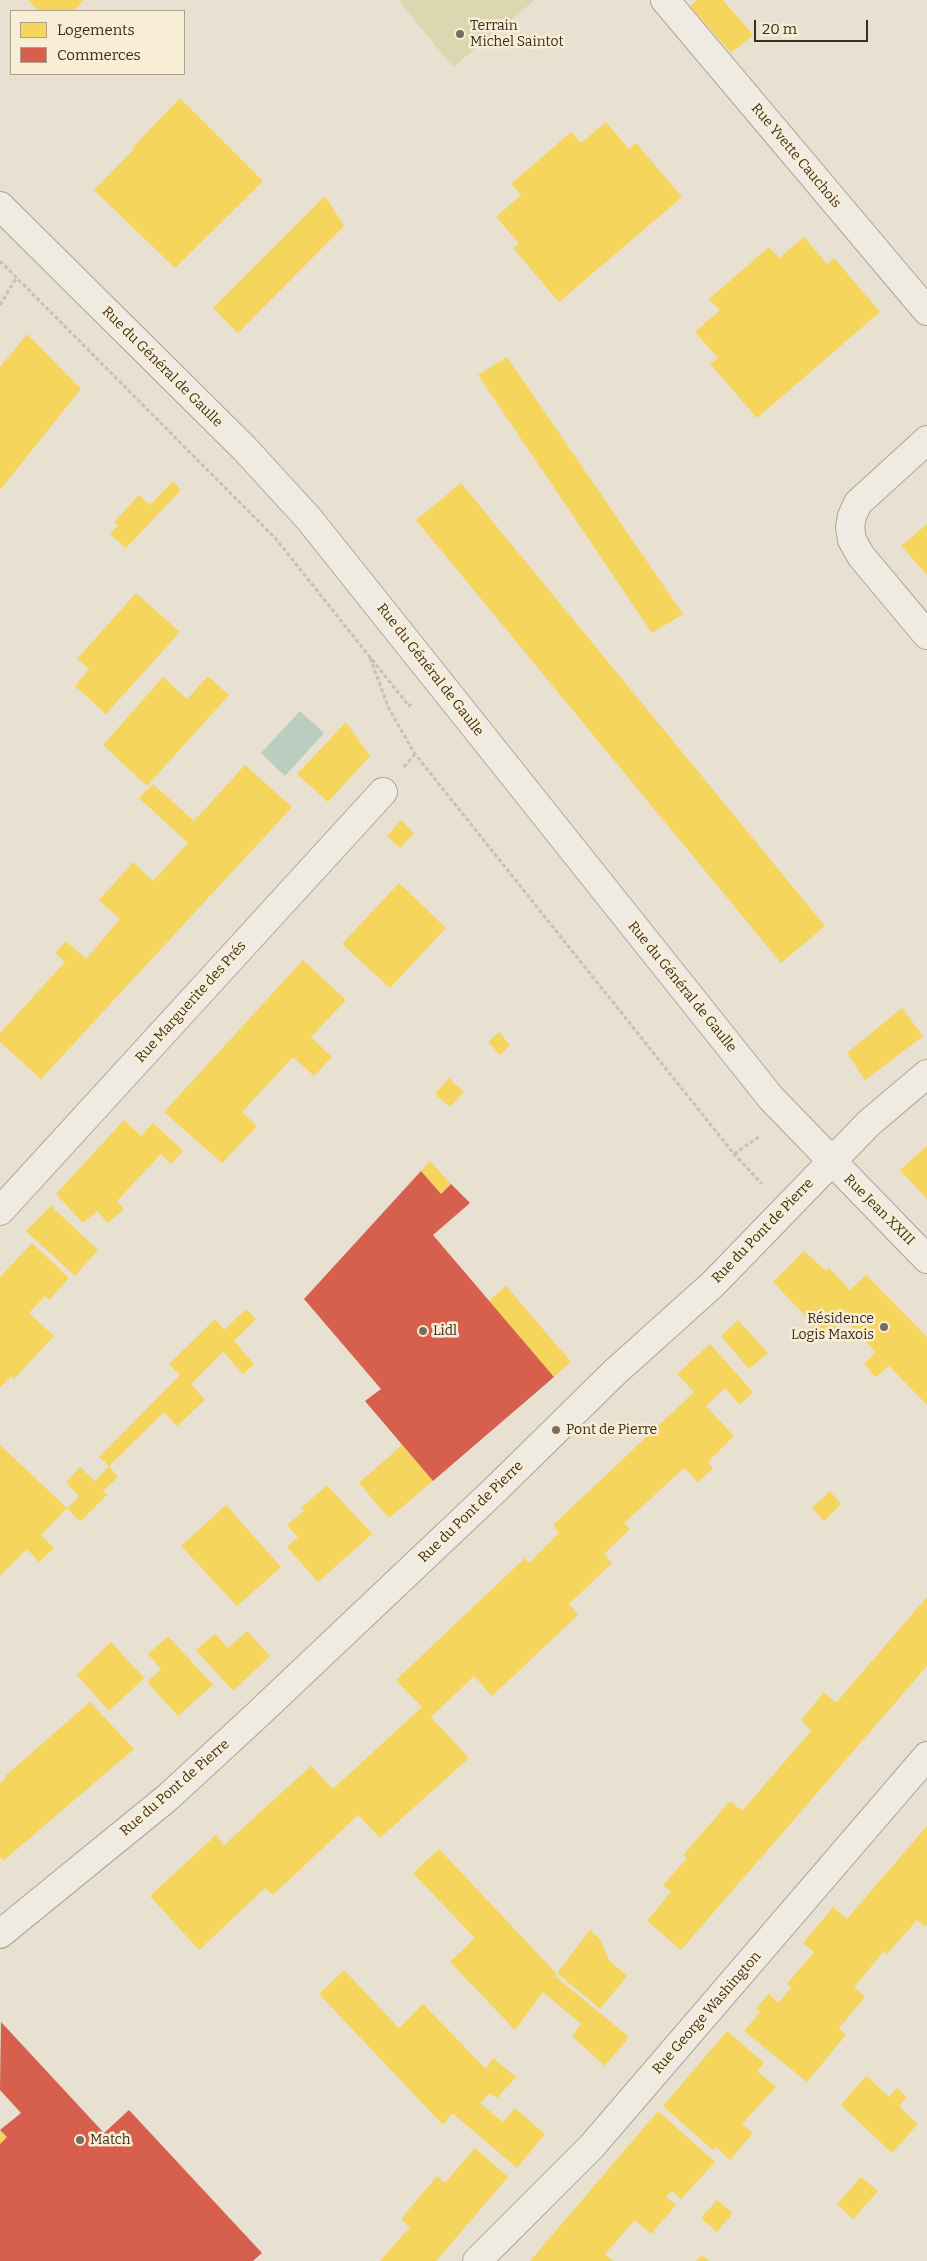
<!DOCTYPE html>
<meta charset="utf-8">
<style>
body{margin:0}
#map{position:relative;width:927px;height:2261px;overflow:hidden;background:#e8e0d0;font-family:Bitter,serif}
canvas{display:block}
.legend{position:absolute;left:10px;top:10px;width:175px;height:65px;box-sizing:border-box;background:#f8eed6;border:1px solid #aea18c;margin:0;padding:6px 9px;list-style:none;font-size:15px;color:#3e2d1e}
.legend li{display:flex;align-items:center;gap:10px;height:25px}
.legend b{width:25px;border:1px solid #aea18c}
.scale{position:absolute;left:754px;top:20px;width:114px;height:22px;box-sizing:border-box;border:2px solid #3e2d1e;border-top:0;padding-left:6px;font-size:15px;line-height:18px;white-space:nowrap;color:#3e2d1e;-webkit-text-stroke:4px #f8eed6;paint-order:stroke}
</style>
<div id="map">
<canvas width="927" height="2261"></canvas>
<ul class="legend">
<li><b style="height:14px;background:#f6d55c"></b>Logements</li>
<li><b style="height:14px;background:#d6604d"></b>Commerces</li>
</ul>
<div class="scale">20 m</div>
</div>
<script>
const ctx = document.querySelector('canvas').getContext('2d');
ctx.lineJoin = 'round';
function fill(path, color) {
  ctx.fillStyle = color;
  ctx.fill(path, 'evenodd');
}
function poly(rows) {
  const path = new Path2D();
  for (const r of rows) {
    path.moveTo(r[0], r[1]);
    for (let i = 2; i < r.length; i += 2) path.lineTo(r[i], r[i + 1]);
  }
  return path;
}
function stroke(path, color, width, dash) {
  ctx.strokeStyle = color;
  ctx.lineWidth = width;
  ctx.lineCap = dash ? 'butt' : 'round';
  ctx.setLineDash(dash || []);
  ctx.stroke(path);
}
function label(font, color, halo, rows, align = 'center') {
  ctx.font = font + ' Bitter,serif';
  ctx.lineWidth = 5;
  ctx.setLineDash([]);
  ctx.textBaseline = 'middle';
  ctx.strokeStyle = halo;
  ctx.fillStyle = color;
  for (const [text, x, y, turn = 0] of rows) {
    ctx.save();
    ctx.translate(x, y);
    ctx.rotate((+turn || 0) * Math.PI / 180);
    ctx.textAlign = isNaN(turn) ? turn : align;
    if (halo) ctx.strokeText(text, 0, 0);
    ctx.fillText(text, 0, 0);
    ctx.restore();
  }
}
fill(poly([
 [398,0,535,0,453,67]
]), '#d9d8b1');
fill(poly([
 [300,711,324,733,285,776,261,753]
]), '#bacdc1');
fill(poly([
 [28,0,84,0,73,11,39,11],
 [697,0,723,0,753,35,731,53,690,6],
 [180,98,263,181,175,268,94,190,134,149,132,148],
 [606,122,629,149,636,143,682,197,559,302,513,248,519,243,496,217,521,195,511,184,571,132,581,143],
 [325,196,344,226,238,333,213,308],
 [804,237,827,264,834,258,880,312,757,418,710,364,718,358,695,332,720,310,709,299,769,247,779,258],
 [27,334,81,389,0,490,0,367],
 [507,357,683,614,652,633,478,375],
 [173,481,181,490,126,548,110,534,118,525,114,522,139,495,150,505],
 [461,483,825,926,781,963,416,520],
 [927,524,927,575,901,546],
 [136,593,180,632,106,714,75,686,89,669,77,659],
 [208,676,229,695,147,786,103,745,163,677,187,699],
 [346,722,370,756,328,802,297,774],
 [245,765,292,807,41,1079,0,1042,0,1033,65,962,55,953,66,941,86,959,120,919,99,900,133,862,153,881,188,843,139,798,153,784,194,821],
 [401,820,414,833,400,848,387,836],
 [399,883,446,928,390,988,342,944],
 [303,960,346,1000,311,1037,332,1057,314,1076,293,1057,242,1112,257,1126,222,1163,164,1112],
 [902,1008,923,1036,865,1080,847,1053],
 [499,1032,510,1045,500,1055,488,1042],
 [449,1078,464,1092,450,1107,435,1094],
 [124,1120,141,1136,153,1123,183,1151,171,1164,161,1154,117,1201,124,1209,108,1223,97,1211,83,1223,56,1194],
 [927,1146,927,1199,900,1170],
 [430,1161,451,1184,441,1194,421,1171],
 [51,1206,98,1250,75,1276,26,1231],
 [32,1243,69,1278,49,1300,45,1296,29,1313,54,1336,14,1379,11,1376,0,1388,0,1277],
 [804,1251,826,1271,829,1268,850,1290,866,1275,927,1337,927,1405,889,1366,876,1377,864,1364,876,1352,844,1320,821,1342,810,1329,814,1325,773,1282],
 [506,1286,571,1362,554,1377,489,1301],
 [246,1309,256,1319,234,1341,254,1364,243,1374,223,1352,191,1384,205,1400,177,1426,164,1412,109,1466,118,1477,103,1491,107,1495,80,1522,67,1508,79,1497,66,1482,80,1467,95,1481,109,1466,99,1457,180,1375,169,1364,215,1319,224,1330],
 [738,1320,768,1353,749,1369,721,1336],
 [710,1344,753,1392,740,1405,725,1388,706,1406,734,1436,708,1462,713,1468,698,1482,684,1468,624,1523,630,1529,604,1554,612,1563,569,1604,578,1615,492,1696,474,1676,431,1717,469,1758,380,1838,358,1815,273,1895,265,1888,199,1950,150,1896,216,1835,224,1845,311,1766,333,1789,422,1707,396,1680,525,1558,529,1563,559,1533,553,1525,694,1392,677,1374],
 [0,1445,67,1508,41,1535,54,1548,39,1562,27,1549,0,1576],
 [402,1445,433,1481,389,1518,359,1483],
 [327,1485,372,1534,318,1582,287,1547,298,1537,287,1525,304,1511,301,1508],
 [830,1491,841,1504,824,1521,812,1508],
 [226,1505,281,1567,237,1606,181,1546],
 [927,1597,927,1666,681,1950,647,1921,671,1892,663,1885,687,1858,683,1855,730,1801,742,1811,811,1731,801,1720,824,1692,836,1703],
 [247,1631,270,1656,233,1691,196,1650,215,1634,228,1648],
 [168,1636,213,1685,178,1716,147,1682,161,1669,148,1654],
 [111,1642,144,1678,109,1711,77,1675],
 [90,1702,134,1749,3,1861,0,1856,0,1783,6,1778,5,1776],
 [927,1826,927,1925,925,1927,917,1920,887,1954,884,1951,854,1987,865,1997,839,2028,846,2035,807,2082,744,2031,760,2012,756,2008,769,1994,778,2003,791,1988,787,1984,814,1952,803,1943,833,1907,847,1919],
 [439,1849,557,1974,555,1976,629,2037,605,2066,572,2036,581,2024,543,1992,515,2030,450,1962,475,1938,413,1873],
 [590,1930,600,1939,609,1960,627,1976,600,2009,557,1973],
 [344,1970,399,2028,423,2004,486,2069,493,2058,516,2077,497,2098,490,2093,480,2103,503,2122,515,2108,545,2134,517,2168,452,2113,443,2125,319,1994],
 [727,2031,764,2063,757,2071,776,2087,742,2124,753,2133,730,2160,716,2147,713,2150,663,2106],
 [866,2076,889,2097,897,2088,907,2097,899,2106,918,2124,892,2153,841,2105],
 [658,2111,715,2162,681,2199,672,2191,666,2197,676,2205,651,2234,635,2220,605,2254,613,2261,530,2261],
 [0,2131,7,2137,0,2144],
 [475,2148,508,2177,436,2261,380,2261,410,2227,401,2219,437,2176,445,2183],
 [861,2177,878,2191,853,2219,837,2204],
 [717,2200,733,2213,717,2232,701,2218],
 [702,2255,709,2261,696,2261]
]), '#f6d55c');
fill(poly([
 [421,1171,441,1194,451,1184,470,1203,433,1235,554,1377,433,1481,365,1401,381,1389,304,1299],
 [1,2022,104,2133,129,2110,262,2253,253,2261,0,2261,0,2144,7,2137,0,2130,21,2113,0,2090]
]), '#d6604d');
const minor = poly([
 [665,0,927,311],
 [0,206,245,449,309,519,771,1098,927,1259],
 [927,440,858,503,852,516,850,527,852,540,861,556,927,635],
 [0,1211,383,792],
 [0,1934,167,1798,256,1716,497,1488,615,1372,713,1284,869,1123,927,1074],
 [477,2261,592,2146,927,1756]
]);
stroke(minor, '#ada598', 30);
stroke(poly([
 [0,261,276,539,409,706,412,703],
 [0,305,17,277],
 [370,658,389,709,415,754,734,1154,762,1184],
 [404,767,415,754],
 [734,1154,760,1136]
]), '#c8c1b8', 3, [4, 2.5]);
stroke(minor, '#efeae2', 28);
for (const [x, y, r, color] of [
 [460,34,5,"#7a6c5c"],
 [884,1327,5,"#7a6c5c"],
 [423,1331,5,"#7a6c5c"],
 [556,1430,5,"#7a6c5c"],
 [80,2140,5,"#7a6c5c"]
]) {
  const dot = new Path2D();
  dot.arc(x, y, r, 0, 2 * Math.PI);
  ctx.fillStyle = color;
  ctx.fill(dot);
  stroke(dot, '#f8eed6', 2);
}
label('14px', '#3e2d1e', '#f8eed6', [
 ["Terrain",470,26],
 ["Michel Saintot",470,42],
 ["Résidence",874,1319,"right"],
 ["Logis Maxois",874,1335,"right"],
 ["Lidl",433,1331],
 ["Pont de Pierre",566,1430],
 ["Match",90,2140]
], 'left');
label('14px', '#3e2d1e', '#f8eed6', [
 ["Rue Yvette Cauchois",796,156,50],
 ["Rue du Général de Gaulle",162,367,45],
 ["Rue du Général de Gaulle",430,670,52],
 ["Rue du Général de Gaulle",682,987,51],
 ["Rue Marguerite des Prés",191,1002,-48],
 ["Rue Jean XXIII",879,1210,45],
 ["Rue du Pont de Pierre",763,1231,-46],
 ["Rue du Pont de Pierre",471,1512,-44],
 ["Rue du Pont de Pierre",175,1788,-41],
 ["Rue George Washington",707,2013,-49]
]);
</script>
